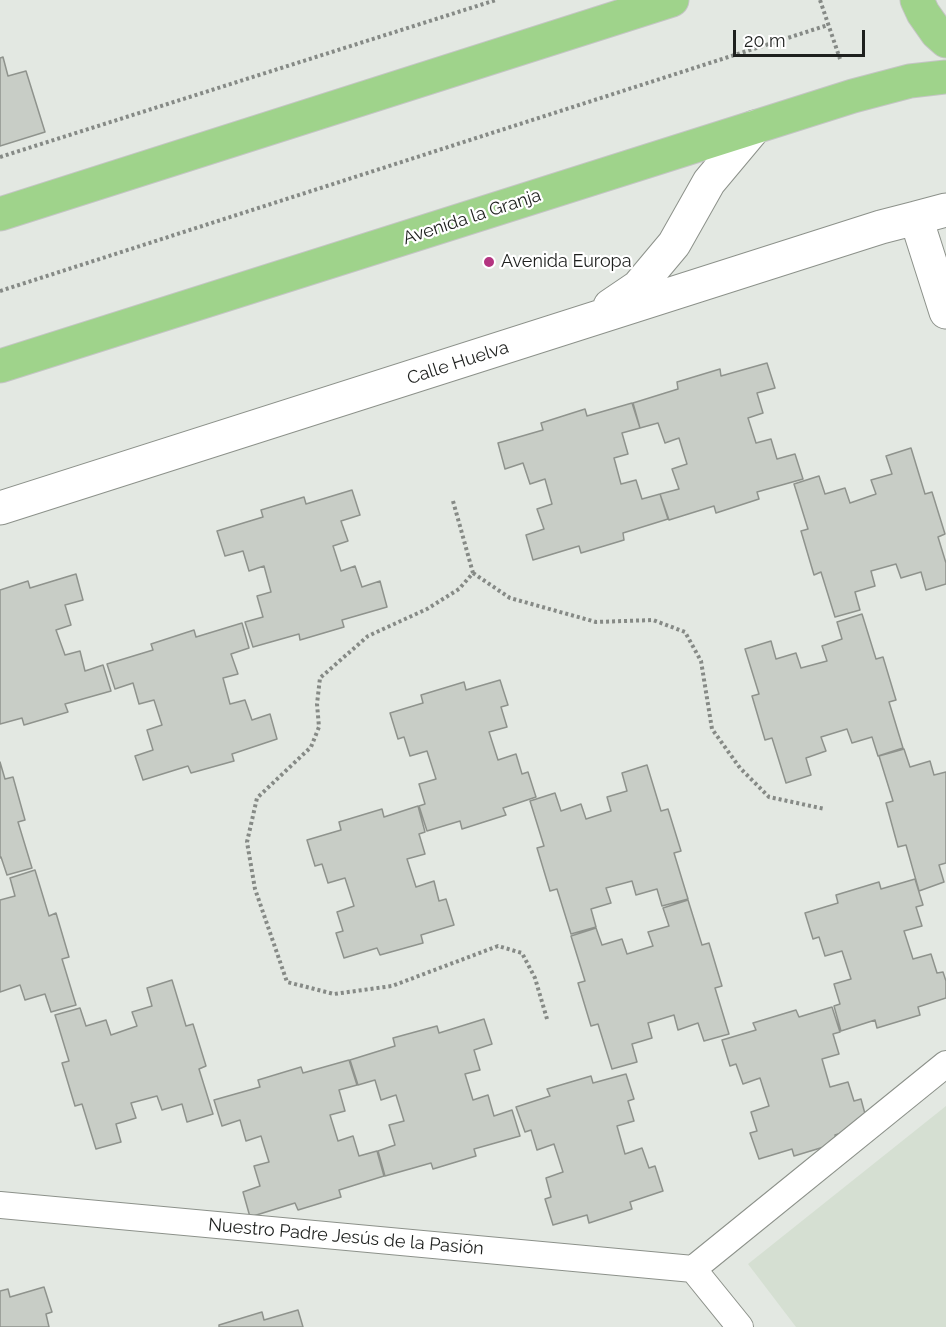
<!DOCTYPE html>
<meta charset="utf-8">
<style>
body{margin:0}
#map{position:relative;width:946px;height:1327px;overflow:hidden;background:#e3e8e2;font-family:Raleway,sans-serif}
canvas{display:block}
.scale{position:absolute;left:733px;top:30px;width:132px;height:27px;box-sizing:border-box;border:3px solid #1e201e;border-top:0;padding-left:8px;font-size:18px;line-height:21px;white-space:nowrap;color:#1e201e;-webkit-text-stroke:4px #fff;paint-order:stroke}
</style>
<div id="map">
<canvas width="946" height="1327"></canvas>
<div class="scale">20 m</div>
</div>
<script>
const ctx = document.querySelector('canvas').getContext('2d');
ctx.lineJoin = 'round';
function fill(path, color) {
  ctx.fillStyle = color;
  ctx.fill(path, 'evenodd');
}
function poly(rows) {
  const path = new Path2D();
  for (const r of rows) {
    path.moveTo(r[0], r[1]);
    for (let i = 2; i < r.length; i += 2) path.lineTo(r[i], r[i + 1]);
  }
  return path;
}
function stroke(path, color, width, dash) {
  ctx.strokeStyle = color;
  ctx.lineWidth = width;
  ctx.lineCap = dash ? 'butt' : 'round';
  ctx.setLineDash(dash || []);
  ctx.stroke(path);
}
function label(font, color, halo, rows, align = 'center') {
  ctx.font = font + ' Raleway,sans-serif';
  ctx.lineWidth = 4.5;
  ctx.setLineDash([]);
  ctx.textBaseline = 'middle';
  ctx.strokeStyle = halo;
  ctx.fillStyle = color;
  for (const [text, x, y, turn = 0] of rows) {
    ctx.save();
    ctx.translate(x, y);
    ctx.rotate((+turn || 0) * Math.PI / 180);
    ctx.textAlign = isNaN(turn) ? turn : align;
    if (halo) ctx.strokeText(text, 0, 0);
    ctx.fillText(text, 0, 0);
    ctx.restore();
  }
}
fill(poly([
 [946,1106,946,1327,796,1327,748,1264]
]), '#d5dfd2');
const building = poly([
 [3,57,8,76,26,71,45,132,0,146,0,58,3,57],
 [767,363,775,388,757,393,763,413,748,418,756,443,771,439,777,459,795,454,803,479,757,492,759,499,716,513,714,506,669,520,660,494,679,489,672,469,687,464,679,438,665,443,658,423,640,428,633,403,678,389,677,382,720,369,721,376,767,363],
 [632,403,640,428,622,433,628,454,614,458,621,484,636,480,642,499,660,494,668,519,623,533,624,540,581,553,579,546,533,560,526,535,544,529,537,509,552,504,545,479,530,484,523,463,505,469,498,443,543,430,541,423,585,409,587,416,632,403],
 [911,448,925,494,932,492,945,534,938,537,946,563,946,584,926,590,921,572,901,578,896,564,871,571,875,586,855,592,860,610,835,617,821,572,814,575,801,531,808,529,794,484,819,476,825,494,845,488,850,503,876,494,871,480,892,474,886,456,911,448],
 [352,490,360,515,341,521,348,541,333,546,341,571,355,566,362,587,380,581,387,607,342,620,344,627,300,640,299,634,253,647,245,622,263,617,257,596,271,592,264,566,249,571,243,551,225,556,217,531,263,517,261,510,304,497,306,504,352,490],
 [76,574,83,600,65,605,71,625,56,630,65,655,80,651,85,671,103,665,111,691,65,704,68,712,24,725,22,718,0,724,0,590,28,581,30,588,76,574],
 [862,614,876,659,883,657,896,700,889,702,903,748,878,756,872,737,852,743,847,729,821,737,826,751,806,758,811,775,786,783,772,738,765,740,752,696,759,694,745,649,771,641,776,659,796,653,801,668,827,661,822,646,842,639,837,622,862,614],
 [242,623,249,648,231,654,238,674,223,678,230,704,245,700,252,720,270,714,277,739,232,754,234,761,191,773,188,766,143,780,135,756,153,750,147,730,162,725,154,700,139,704,133,683,115,689,107,664,153,650,151,644,194,630,196,637,242,623],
 [500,680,508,705,501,707,507,727,489,732,498,760,516,754,522,774,528,772,536,797,503,808,506,815,462,829,460,821,427,831,419,806,425,804,419,784,436,779,427,751,410,756,404,737,398,739,390,713,423,703,421,695,464,682,466,690,500,680],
 [904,749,910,767,930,761,934,775,946,772,946,863,939,865,944,882,919,891,906,845,898,847,886,803,893,801,879,756,904,749],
 [0,762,5,779,13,777,25,820,18,822,32,868,7,875,1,857,0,858,0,762],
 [647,765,661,811,668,809,681,851,674,853,688,899,662,906,657,889,636,895,632,881,606,888,611,903,591,909,596,927,571,934,557,889,550,891,537,848,544,846,530,801,555,793,561,811,581,804,586,819,611,811,607,797,627,791,622,773,647,765],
 [418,806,425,832,419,834,425,854,407,859,416,887,434,881,439,901,446,899,454,925,421,935,423,943,380,955,377,948,344,958,336,933,343,931,337,912,354,906,345,878,328,883,322,864,315,866,307,840,341,830,339,822,382,809,384,817,418,806],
 [35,870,49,916,56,913,69,957,62,959,76,1005,51,1012,45,994,25,1000,20,985,0,992,0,900,15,896,10,878,35,870],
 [915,879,923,905,916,907,922,926,904,931,913,959,931,954,937,973,943,972,946,981,946,998,918,1007,920,1015,877,1028,875,1020,841,1031,834,1006,840,1004,834,984,851,979,842,951,825,956,819,937,813,939,805,913,838,903,836,895,879,882,881,889,915,879],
 [688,900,702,945,709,943,722,986,715,988,729,1034,704,1041,698,1023,678,1030,674,1015,648,1023,652,1038,632,1044,637,1062,612,1069,598,1024,591,1026,578,983,585,981,571,936,596,928,602,945,622,939,627,954,653,946,648,932,669,926,663,908,688,900],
 [172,980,186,1026,193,1024,206,1066,199,1069,213,1114,187,1122,182,1104,162,1110,157,1096,131,1103,136,1118,116,1124,121,1142,96,1149,82,1104,75,1106,62,1063,69,1061,55,1015,80,1008,86,1026,106,1020,111,1035,137,1026,132,1012,152,1006,147,988,172,980],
 [832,1007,840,1032,833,1034,839,1054,822,1059,830,1087,848,1082,854,1101,861,1099,868,1125,835,1135,837,1143,794,1156,792,1149,759,1159,750,1133,757,1131,751,1112,769,1106,760,1078,743,1084,736,1064,730,1066,722,1040,756,1030,753,1023,796,1010,799,1017,832,1007],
 [484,1019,492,1044,474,1050,480,1070,465,1074,473,1100,488,1095,494,1116,512,1110,520,1136,474,1149,476,1156,433,1169,431,1163,385,1176,378,1151,395,1145,389,1125,404,1121,396,1095,381,1100,375,1080,358,1085,350,1060,395,1046,393,1038,437,1026,439,1033,484,1019],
 [349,1060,357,1085,339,1090,345,1111,330,1115,338,1141,353,1136,359,1156,377,1151,384,1176,339,1190,341,1197,298,1210,295,1203,250,1217,243,1192,260,1186,254,1166,269,1162,261,1136,246,1141,240,1120,222,1126,214,1100,260,1087,258,1080,301,1067,303,1073,349,1060],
 [626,1074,634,1099,628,1101,634,1121,617,1126,625,1154,642,1148,649,1168,655,1166,663,1191,630,1202,632,1209,589,1223,587,1215,553,1225,545,1199,551,1197,546,1178,563,1172,554,1144,537,1150,531,1130,525,1132,516,1107,550,1096,547,1089,591,1076,593,1083,626,1074],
 [44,1287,52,1312,46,1314,49,1327,0,1327,0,1291,8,1289,10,1297,44,1287],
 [298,1310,303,1327,219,1327,219,1325,262,1312,264,1320,298,1310]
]);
fill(building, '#c8cdc6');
stroke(building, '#8f938d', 1.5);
const pedestrian = poly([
 [0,1205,693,1269,946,1064],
 [693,1269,740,1327]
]);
const minor = poly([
 [916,218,946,210],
 [610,306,638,287,674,244,709,182,755,127],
 [0,508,881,227,916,218,946,312]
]);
const primary = poly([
 [917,0,923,13,937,33,946,41],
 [0,214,672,0],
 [0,366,853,96,910,81,946,77]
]);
stroke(pedestrian, '#8c918a', 28);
stroke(minor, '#8c918a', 35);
stroke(primary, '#c4c5c4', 35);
stroke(poly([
 [820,0,840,59],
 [0,157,496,0],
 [0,291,828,25],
 [453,501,473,573,459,589,427,609,368,636,320,678,317,704,319,727,311,747,257,798,247,842,255,889,287,982,334,994,392,986,498,946,522,953,535,978,547,1019],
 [473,573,510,598,596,622,653,620,685,632,701,661,712,729,740,768,769,797,825,809]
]), '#868a86', 4, [3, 3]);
stroke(pedestrian, '#fff', 26);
stroke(minor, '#fff', 33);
stroke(primary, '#9fd38b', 33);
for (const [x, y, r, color] of [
 [489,262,6,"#b43480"]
]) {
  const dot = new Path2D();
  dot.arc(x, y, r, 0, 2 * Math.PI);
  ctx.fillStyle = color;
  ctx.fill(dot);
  stroke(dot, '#fff', 2);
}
label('18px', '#1e201e', '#fff', [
 ["Avenida la Granja",472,217,-18],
 ["Calle Huelva",458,363,-18],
 ["Nuestro Padre Jesús de la Pasión",346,1237,5]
]);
label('18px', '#1e201e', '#fff', [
 ["Avenida Europa",501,262]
], 'left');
</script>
